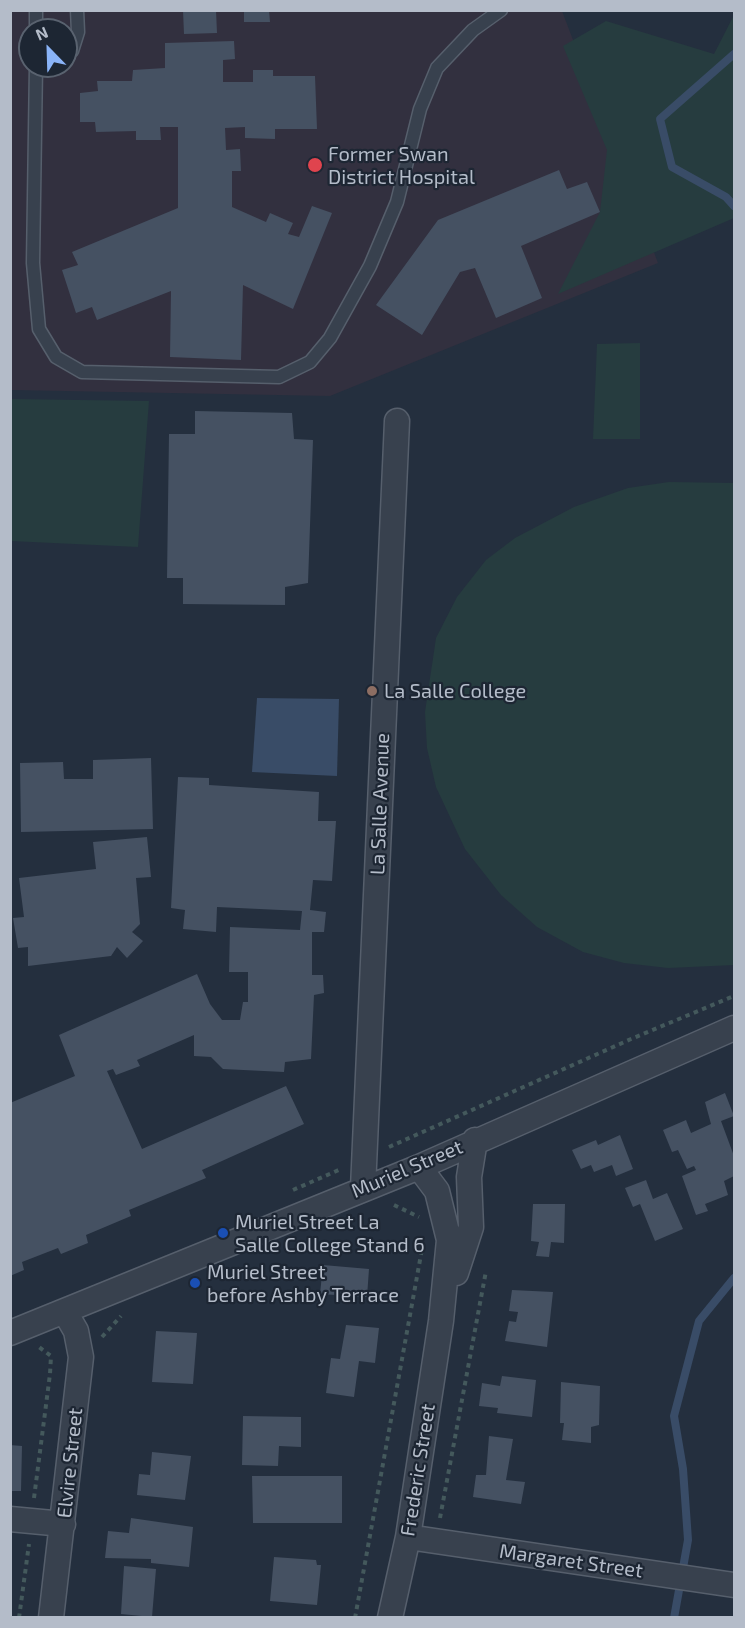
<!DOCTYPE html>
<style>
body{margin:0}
#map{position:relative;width:745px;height:1628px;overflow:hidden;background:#242f3e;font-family:"Exo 2",sans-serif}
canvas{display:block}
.frame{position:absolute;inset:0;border:12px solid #b4bcc9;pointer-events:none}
.north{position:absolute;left:18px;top:18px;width:60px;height:60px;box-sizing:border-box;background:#1d2633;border:2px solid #59626f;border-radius:50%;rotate:337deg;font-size:16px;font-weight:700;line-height:24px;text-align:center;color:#b4bcc9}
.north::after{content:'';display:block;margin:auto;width:21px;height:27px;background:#8ab4f8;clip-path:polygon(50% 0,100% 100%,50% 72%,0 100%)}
</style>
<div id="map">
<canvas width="745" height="1628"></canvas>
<div class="frame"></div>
<div class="north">N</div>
</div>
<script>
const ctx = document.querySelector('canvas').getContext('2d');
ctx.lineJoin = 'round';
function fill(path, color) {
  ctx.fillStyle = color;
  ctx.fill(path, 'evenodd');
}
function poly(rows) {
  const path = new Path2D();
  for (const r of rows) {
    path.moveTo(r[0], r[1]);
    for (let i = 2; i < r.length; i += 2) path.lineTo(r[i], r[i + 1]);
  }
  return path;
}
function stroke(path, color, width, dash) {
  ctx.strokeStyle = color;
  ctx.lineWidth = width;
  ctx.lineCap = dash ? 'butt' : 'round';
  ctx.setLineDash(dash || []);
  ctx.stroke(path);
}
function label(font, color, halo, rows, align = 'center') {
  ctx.font = font + ' "Exo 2",sans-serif';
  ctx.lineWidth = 4.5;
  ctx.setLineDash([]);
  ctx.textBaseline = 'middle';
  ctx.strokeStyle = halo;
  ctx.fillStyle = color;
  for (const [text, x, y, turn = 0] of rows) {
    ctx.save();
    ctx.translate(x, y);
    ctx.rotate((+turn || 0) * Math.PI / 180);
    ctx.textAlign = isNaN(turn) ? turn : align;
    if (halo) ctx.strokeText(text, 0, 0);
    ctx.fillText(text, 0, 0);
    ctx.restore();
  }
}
fill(poly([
 [11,11,562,11,658,263,330,396,11,390],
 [30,30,66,30,66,66,30,66]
]), '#32303f');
fill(poly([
 [734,15,734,218,558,294,600,212,607,150,563,46,606,21,714,54],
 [640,343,640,439,593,439,597,344],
 [11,399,149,401,138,547,11,541],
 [669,482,734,483,734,965,668,968,624,963,583,952,537,927,501,895,465,849,436,787,427,748,425,712,436,638,457,597,486,560,515,538,574,507,628,488]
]), '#263c3f');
fill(poly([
 [257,698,339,699,337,776,252,772]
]), '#394c67');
stroke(poly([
 [734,54,660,119,672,167,726,197,734,206],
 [674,1618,688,1540,683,1469,674,1416,699,1321,734,1278]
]), '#394c67', 8);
fill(poly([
 [183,10,216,10,217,33,184,34],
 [244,10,269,10,270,22,244,22],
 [234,41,235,59,223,60,223,82,253,82,253,70,273,70,273,76,315,76,317,129,275,129,275,139,245,138,245,127,225,128,226,150,240,149,241,171,232,171,232,207,266,222,270,213,293,223,288,234,299,237,312,206,332,213,293,309,243,285,241,360,170,357,171,291,97,320,92,307,76,313,62,270,78,265,72,252,178,208,178,127,160,127,161,140,136,140,136,131,96,132,95,122,80,122,80,93,98,91,97,81,132,81,133,70,165,68,165,43],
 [559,170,567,189,587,182,600,212,521,246,542,298,496,318,475,268,460,272,422,335,376,305,438,220],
 [195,411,292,413,294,439,313,440,308,583,285,587,285,605,183,604,183,578,167,578,169,434,195,434],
 [151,758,153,829,21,832,20,763,63,762,64,779,93,779,93,760],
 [178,777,209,778,209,785,319,792,318,821,336,821,332,881,313,880,310,910,326,912,324,932,312,932,312,975,323,975,324,993,314,995,311,1059,285,1062,284,1072,223,1069,211,1057,194,1056,194,1035,137,1060,140,1066,116,1075,113,1069,107,1071,142,1149,286,1086,304,1124,202,1170,206,1178,129,1210,131,1216,86,1235,88,1243,61,1254,58,1248,22,1262,24,1270,10,1276,10,1103,75,1076,59,1035,197,974,210,1004,222,1020,240,1020,243,1002,248,1002,248,972,229,972,230,927,300,930,302,911,217,907,216,932,183,929,185,910,171,908],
 [147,837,151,877,136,878,140,924,132,932,143,941,127,958,117,947,111,956,28,966,28,947,18,948,13,918,24,917,19,878,96,869,93,842],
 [725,1093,734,1116,721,1121,734,1156,734,1176,724,1181,728,1195,705,1204,708,1211,696,1215,682,1176,696,1170,694,1166,687,1169,678,1150,672,1152,663,1130,686,1120,691,1133,711,1124,705,1102],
 [620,1135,633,1169,616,1176,612,1165,594,1172,591,1165,581,1169,572,1150,596,1140,598,1145],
 [646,1180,653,1199,667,1193,683,1229,655,1241,640,1204,633,1207,625,1188],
 [533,1204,565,1204,564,1243,551,1242,549,1257,536,1256,539,1242,531,1241],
 [323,1265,369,1269,367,1297,320,1294],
 [512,1290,553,1292,547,1347,505,1341,509,1321,516,1322,518,1312,509,1311],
 [346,1325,379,1328,375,1363,359,1361,354,1397,326,1393,331,1358,340,1359],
 [156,1331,197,1333,193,1384,152,1382],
 [502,1376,536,1380,532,1417,497,1413,498,1408,479,1406,482,1383,500,1386],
 [561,1382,600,1386,599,1425,591,1427,591,1443,562,1440,564,1423,560,1423],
 [243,1416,301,1417,301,1447,279,1446,278,1466,242,1465],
 [489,1436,513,1439,506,1480,525,1482,521,1504,473,1497,476,1475,486,1475],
 [10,1445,22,1446,21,1491,10,1491],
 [152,1452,191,1456,185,1500,137,1495,139,1474,150,1475],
 [252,1476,342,1476,342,1523,253,1523],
 [131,1518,193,1527,189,1567,151,1563,151,1559,105,1558,108,1531,129,1533],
 [274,1557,316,1560,317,1565,321,1565,317,1605,270,1601],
 [124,1566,156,1569,152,1617,121,1614]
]), '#455162');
const service = poly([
 [36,30,36,10],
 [66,53,72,51,78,32,77,10],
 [36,66,33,263,39,329,56,357,82,372,279,377,310,362,330,338,370,266,397,202,420,109,437,68,473,30,501,10]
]);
const minor = poly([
 [363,1188,397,421],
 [456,1273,471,1227,469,1177,475,1140],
 [10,1333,419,1167,734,1028],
 [10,1519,63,1524],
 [408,1537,734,1585],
 [51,1618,81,1357,76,1331,65,1312],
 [390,1618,408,1537,441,1321,449,1240,437,1191,419,1167]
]);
stroke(service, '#565f6c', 15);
stroke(minor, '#565f6c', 27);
stroke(poly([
 [389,1147,631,1039,734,996],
 [293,1190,341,1169],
 [394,1205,419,1217],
 [102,1337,121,1316],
 [34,1498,50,1374,51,1356,39,1347],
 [440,1518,486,1271],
 [19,1618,29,1544],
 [355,1618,422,1249]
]), '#44595c', 4, [4.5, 4.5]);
stroke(service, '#38414e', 12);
stroke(minor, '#38414e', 24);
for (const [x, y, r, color] of [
 [315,165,8,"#e0444e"],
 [372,691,6,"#8d6e63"],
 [223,1233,6,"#1a4fb4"],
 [195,1283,6,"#1a4fb4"]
]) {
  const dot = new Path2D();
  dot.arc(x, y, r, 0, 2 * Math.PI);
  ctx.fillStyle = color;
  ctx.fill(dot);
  stroke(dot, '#1d2633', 2);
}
label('20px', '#b4bcc9', '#1d2633', [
 ["Former Swan",328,154],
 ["District Hospital",328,177],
 ["La Salle College",384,691],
 ["Muriel Street La",235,1222],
 ["Salle College Stand 6",235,1245],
 ["Muriel Street",207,1272],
 ["before Ashby Terrace",207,1295]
], 'left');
label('20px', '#b4bcc9', '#1d2633', [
 ["La Salle Avenue",380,804,-88],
 ["Muriel Street",407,1169,-23],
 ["Elvire Street",70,1463,-84],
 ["Frederic Street",418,1470,-81],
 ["Margaret Street",571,1561,8]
]);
</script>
